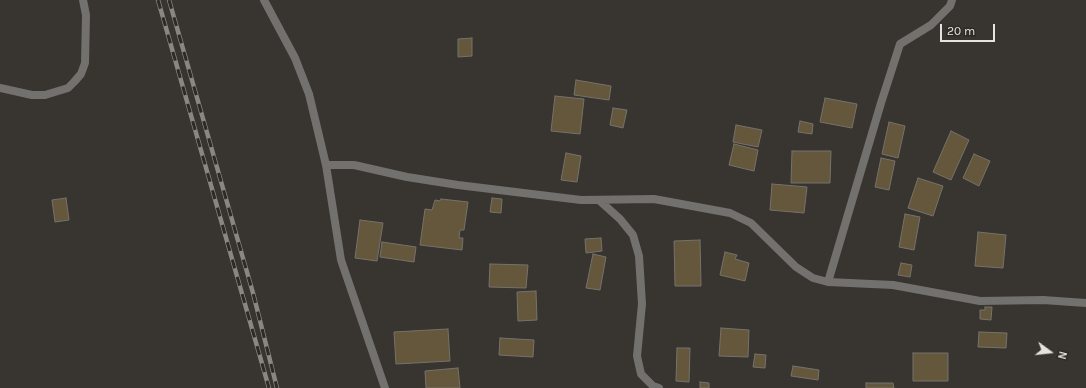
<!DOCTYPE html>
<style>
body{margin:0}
#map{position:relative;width:1086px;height:388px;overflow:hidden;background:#383530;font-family:Karla,sans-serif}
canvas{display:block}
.north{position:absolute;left:1030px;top:332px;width:40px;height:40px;-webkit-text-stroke:3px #2d2b26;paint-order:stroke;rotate:105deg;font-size:11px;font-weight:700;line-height:16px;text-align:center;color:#e5e3e0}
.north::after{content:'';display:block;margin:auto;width:14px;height:18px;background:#e5e3e0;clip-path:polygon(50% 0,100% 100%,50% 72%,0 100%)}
.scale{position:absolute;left:940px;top:24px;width:55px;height:18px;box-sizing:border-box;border:2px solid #e5e3e0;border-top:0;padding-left:5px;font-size:12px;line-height:14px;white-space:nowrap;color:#e5e3e0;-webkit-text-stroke:3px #2d2b26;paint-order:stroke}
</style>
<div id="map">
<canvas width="1086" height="388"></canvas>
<div class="north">N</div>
<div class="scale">20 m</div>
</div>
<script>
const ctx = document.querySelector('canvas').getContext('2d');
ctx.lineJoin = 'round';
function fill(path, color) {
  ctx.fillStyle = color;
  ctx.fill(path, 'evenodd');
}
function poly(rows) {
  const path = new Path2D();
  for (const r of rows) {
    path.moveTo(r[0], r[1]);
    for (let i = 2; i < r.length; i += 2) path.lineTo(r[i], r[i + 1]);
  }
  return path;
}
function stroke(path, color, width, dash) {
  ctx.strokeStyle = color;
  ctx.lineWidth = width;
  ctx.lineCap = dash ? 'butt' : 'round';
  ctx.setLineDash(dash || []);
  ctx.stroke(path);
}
const building = poly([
 [472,38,472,56,458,57,458,39,472,38],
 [576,80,611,86,609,100,574,95,576,80],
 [555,96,584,99,580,134,551,131,555,96],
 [825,98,857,104,852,128,820,122,825,98],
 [613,108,627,110,623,128,610,125,613,108],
 [800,121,813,124,812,134,798,132,800,121],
 [889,122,905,126,898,158,882,154,889,122],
 [736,125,762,130,758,147,733,142,736,125],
 [951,131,969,140,951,180,933,172,951,131],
 [734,144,758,150,754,171,729,165,734,144],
 [792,151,831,151,830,183,791,183,792,151],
 [566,153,581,156,577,182,561,180,566,153],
 [974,154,990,161,979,186,963,178,974,154],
 [881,158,895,161,889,190,875,187,881,158],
 [918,178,943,186,933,216,908,208,918,178],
 [772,184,807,187,804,213,770,210,772,184],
 [66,198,69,220,55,222,52,200,66,198],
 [492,198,502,199,501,213,490,212,492,198],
 [441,199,468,202,464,230,460,230,459,238,463,238,462,250,420,245,425,209,432,210,435,200,440,201,441,199],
 [905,214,920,217,914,250,899,247,905,214],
 [360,220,383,223,377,261,355,258,360,220],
 [978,232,1006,235,1003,268,975,266,978,232],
 [601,238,602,251,586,253,585,239,601,238],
 [700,240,701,286,675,286,674,241,700,240],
 [382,242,416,247,414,262,380,257,382,242],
 [725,252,737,255,735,259,749,263,745,281,720,275,725,252],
 [593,254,606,257,600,290,586,288,593,254],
 [901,263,912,265,910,277,898,275,901,263],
 [490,264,528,265,526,288,489,287,490,264],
 [536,291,537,320,518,321,517,292,536,291],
 [985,307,992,307,991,320,980,319,980,310,985,310,985,307],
 [721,328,749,330,748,357,719,356,721,328],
 [448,329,450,361,396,364,394,332,448,329],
 [979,332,1007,333,1006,348,978,347,979,332],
 [500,338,534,340,533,357,499,355,500,338],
 [677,348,690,348,689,382,676,381,677,348],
 [913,353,948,353,948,381,913,381,913,353],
 [755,354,766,355,765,368,753,367,755,354],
 [793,366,819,370,818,380,791,376,793,366],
 [458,368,460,388,426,388,425,371,458,368],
 [700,382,709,383,709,388,700,388,700,382],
 [866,383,893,383,894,388,866,388,866,383]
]);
fill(building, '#65573c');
stroke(building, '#75726c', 1);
stroke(poly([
 [264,0,295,58,309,94,326,165,341,260,385,388],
 [0,88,32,95,45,95,68,88,74,82,81,74,85,63,86,15,83,0],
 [326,165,354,165,407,177,458,185,581,200,654,199,730,213,751,223,796,267,813,278,828,282,893,285,980,301,1043,300,1086,303],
 [600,201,620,219,633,235,639,256,642,304,637,356,641,374,653,386,659,388],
 [828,282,881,103,900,44,931,25,950,6,952,0]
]), '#72716e', 8);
const rail = poly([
 [158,0,269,388],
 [169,0,253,293,277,388]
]);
stroke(rail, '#898783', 4.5);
stroke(rail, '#2d2b26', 3, [9]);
</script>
